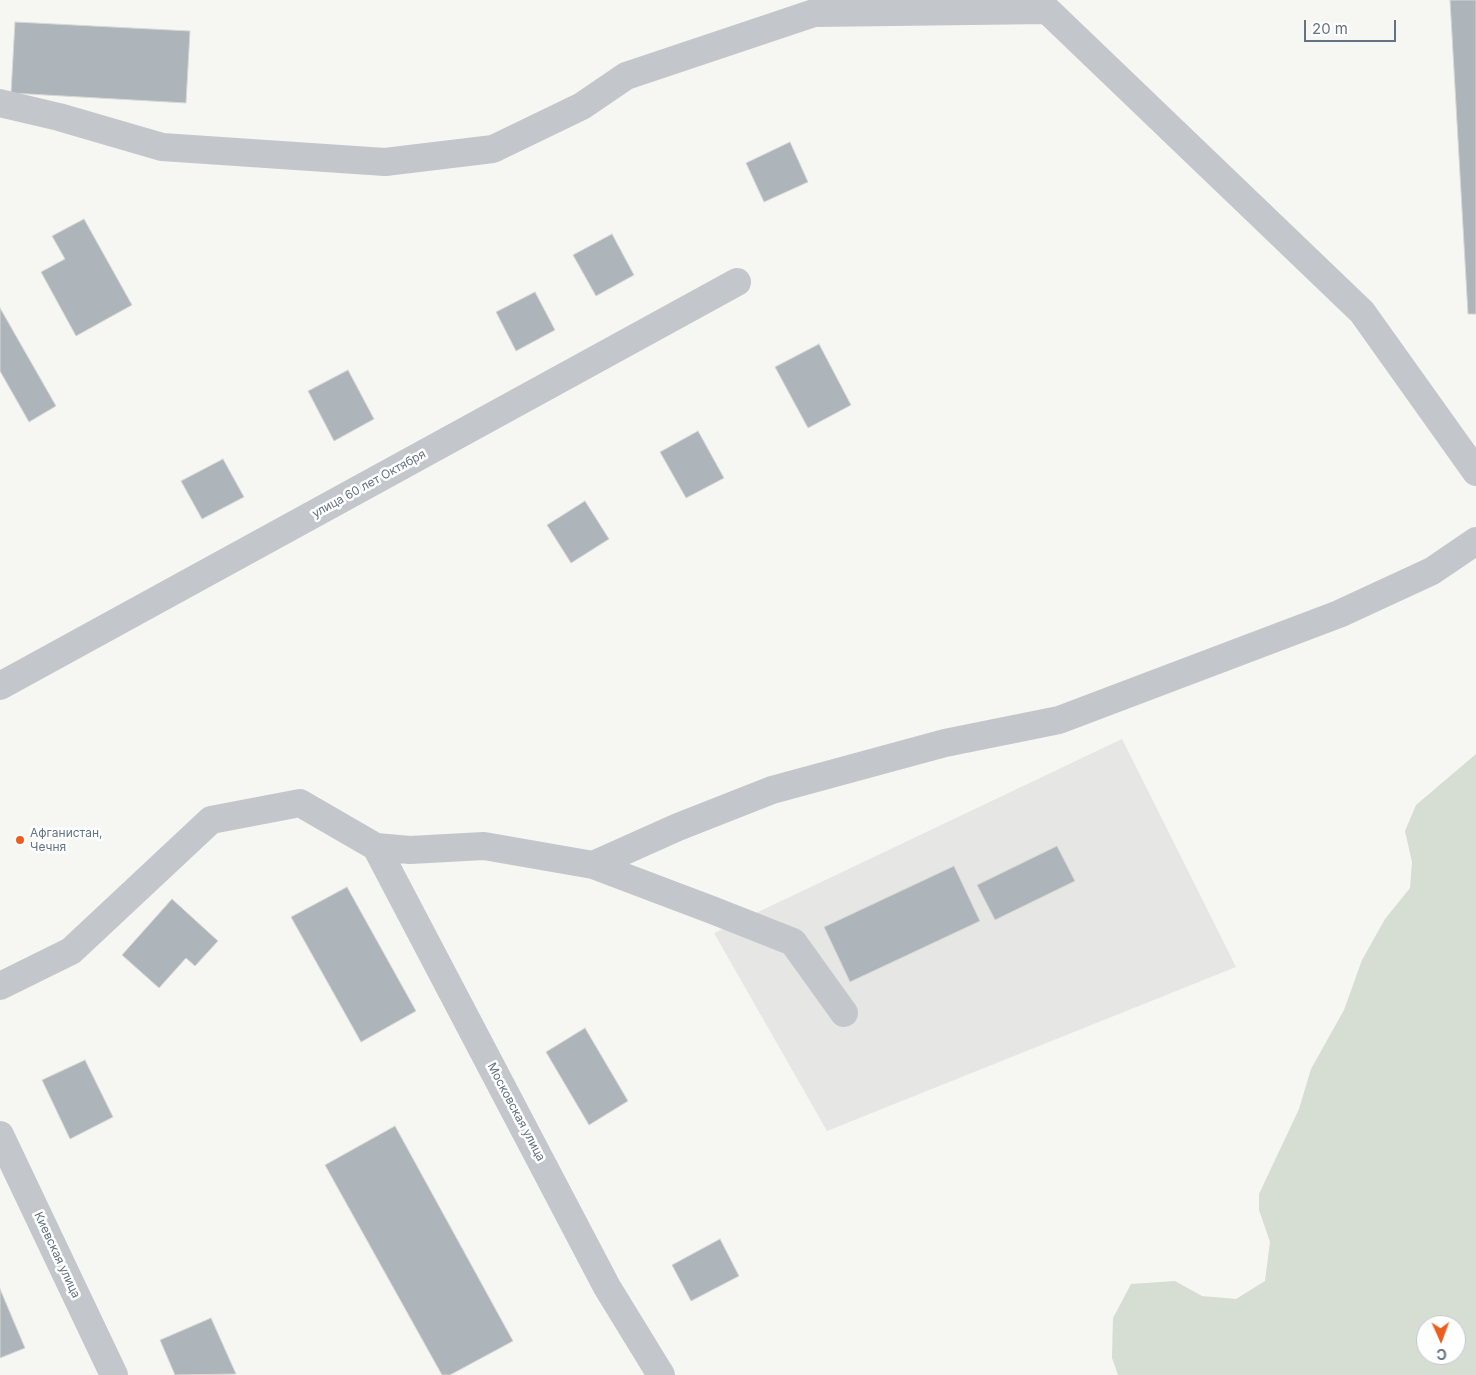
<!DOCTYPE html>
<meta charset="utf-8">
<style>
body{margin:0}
#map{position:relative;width:1476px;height:1375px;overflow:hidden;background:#f6f6f2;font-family:Inter,sans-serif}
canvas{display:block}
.north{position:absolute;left:1416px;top:1315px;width:50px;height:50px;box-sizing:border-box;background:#fff;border:1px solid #c1c7ce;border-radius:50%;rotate:178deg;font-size:14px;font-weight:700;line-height:20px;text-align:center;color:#637384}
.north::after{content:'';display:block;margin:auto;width:18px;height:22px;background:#eb5e1d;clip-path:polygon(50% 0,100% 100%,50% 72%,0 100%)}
.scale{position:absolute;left:1304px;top:20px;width:92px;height:22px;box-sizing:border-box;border:2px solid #637384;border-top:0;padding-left:6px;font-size:15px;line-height:18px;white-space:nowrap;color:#637384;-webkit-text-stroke:4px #fff;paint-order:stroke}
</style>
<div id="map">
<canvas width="1476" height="1375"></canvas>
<div class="north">С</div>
<div class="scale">20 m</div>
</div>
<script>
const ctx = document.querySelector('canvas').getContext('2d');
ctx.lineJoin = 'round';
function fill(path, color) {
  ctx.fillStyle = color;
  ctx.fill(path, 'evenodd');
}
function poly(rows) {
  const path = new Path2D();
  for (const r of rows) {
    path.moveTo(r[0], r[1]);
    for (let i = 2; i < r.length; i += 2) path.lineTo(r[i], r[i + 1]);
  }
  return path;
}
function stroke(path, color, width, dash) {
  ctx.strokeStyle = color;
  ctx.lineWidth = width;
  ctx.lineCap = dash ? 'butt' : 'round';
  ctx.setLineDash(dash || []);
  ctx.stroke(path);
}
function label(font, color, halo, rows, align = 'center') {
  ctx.font = font + ' Inter,sans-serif';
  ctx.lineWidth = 5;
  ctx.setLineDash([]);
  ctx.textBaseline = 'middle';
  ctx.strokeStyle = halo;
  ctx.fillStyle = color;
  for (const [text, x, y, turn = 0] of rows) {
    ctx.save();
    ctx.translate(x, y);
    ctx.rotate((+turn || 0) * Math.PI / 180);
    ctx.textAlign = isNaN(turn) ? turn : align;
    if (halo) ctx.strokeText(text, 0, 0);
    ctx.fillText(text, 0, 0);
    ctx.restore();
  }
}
fill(poly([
 [1122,739,1236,967,827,1131,714,933]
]), '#e6e7e5');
fill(poly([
 [1476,754,1476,1375,1118,1375,1112,1358,1113,1318,1131,1284,1175,1281,1202,1296,1236,1299,1265,1281,1270,1242,1259,1210,1259,1194,1299,1109,1311,1069,1344,1010,1362,960,1385,919,1410,888,1412,862,1405,831,1416,805],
 [1426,1325,1456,1325,1456,1355,1426,1355]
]), '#d6ddd3');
const building = poly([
 [1450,0,1476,0,1476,314,1468,314,1450,0],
 [15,22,190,31,186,103,11,93,15,22],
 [790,142,808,182,764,202,746,163,790,142],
 [84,219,132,305,76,336,41,272,65,259,52,236,84,219],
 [612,234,634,275,596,296,573,255,612,234],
 [535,292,555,330,516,351,496,312,535,292],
 [0,308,56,406,29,422,0,371,0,308],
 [819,344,851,405,808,428,775,367,819,344],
 [348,370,374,419,334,441,308,391,348,370],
 [698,431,724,478,686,498,660,452,698,431],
 [223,459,244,497,202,519,181,481,223,459],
 [585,501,609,539,571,563,547,525,585,501],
 [1057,846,1075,881,995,920,977,885,1057,846],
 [954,866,980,921,850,982,824,927,954,866],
 [347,887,416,1011,361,1042,291,917,347,887],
 [172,899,218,941,195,966,186,958,159,988,122,955,172,899],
 [585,1028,628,1101,589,1125,546,1052,585,1028],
 [85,1060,113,1117,70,1139,42,1080,85,1060],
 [395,1126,513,1341,450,1375,442,1375,325,1165,395,1126],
 [720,1239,739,1276,691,1301,672,1265,720,1239],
 [0,1289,25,1348,0,1358,0,1289],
 [211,1318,236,1374,175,1375,160,1340,211,1318]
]);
fill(building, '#adb4ba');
stroke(building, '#d7d7d5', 1);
stroke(poly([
 [0,103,59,117,162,147,385,162,493,149,582,106,626,76,814,13,1047,10,1362,312,1476,472],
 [0,686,737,282],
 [376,847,607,1287,661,1375],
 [593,865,678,827,772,790,945,743,1059,720,1339,614,1432,571,1476,541],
 [0,986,71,951,211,820,300,803,376,847,410,850,484,846,593,865,712,910,793,942,844,1013],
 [0,1135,114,1375]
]), '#c3c6ca', 28);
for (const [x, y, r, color] of [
 [20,840,5,"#eb5e1d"]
]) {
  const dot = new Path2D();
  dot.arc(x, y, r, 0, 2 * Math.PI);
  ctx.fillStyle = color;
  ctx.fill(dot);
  stroke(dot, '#fff', 2);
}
label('12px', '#637384', '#fff', [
 ["улица 60 лет Октября",369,484,-29],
 ["Московская улица",516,1112,62],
 ["Киевская улица",57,1255,65]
]);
label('12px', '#637384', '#fff', [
 ["Афганистан,",30,833],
 ["Чечня",30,847]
], 'left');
</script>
